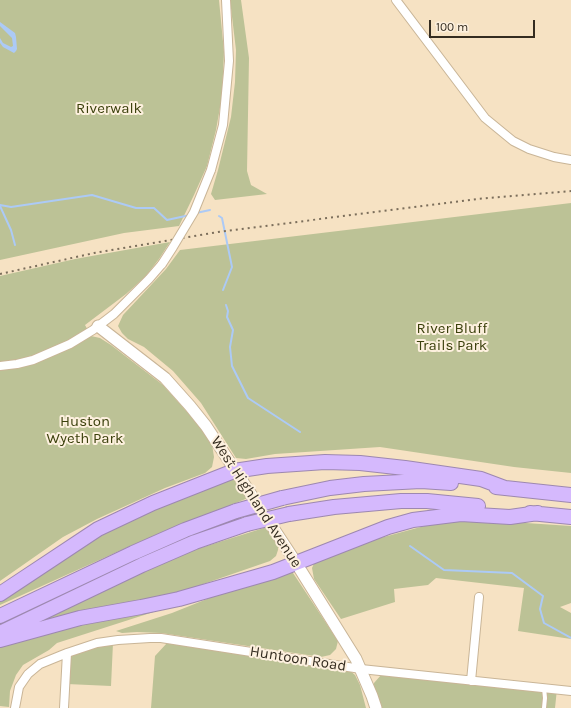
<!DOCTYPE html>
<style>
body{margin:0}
#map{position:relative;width:571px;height:708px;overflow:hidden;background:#f6e2c3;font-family:Karla,sans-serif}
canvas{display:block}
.scale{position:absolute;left:429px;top:20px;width:106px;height:18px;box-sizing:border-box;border:2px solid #342c20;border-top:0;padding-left:5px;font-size:12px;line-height:14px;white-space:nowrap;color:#342c20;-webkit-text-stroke:3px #fdf0de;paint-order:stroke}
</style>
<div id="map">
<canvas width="571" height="708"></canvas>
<div class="scale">100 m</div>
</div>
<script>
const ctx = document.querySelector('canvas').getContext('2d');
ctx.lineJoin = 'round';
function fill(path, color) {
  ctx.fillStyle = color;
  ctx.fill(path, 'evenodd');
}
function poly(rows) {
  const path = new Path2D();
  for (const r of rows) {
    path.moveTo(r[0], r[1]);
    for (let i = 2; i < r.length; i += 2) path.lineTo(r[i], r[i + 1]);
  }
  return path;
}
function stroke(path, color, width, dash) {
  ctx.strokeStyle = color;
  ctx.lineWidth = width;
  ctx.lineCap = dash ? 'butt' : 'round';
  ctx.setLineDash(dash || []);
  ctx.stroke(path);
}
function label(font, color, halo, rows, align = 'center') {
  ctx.font = font + ' Karla,sans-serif';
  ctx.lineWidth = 4;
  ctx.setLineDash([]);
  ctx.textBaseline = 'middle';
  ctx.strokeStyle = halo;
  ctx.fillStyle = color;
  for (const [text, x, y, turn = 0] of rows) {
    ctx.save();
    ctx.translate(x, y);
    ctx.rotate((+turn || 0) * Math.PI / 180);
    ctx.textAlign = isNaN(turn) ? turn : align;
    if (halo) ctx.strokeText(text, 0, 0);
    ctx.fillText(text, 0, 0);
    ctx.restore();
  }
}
fill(poly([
 [0,0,219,0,224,52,222,96,216,130,207,166,194,195,179,226,124,233,0,260],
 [230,0,241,0,249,58,247,171,251,185,267,194,215,200,211,194,218,170,231,117,235,82,236,50],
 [571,203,571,473,514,467,380,447,275,454,246,459,236,458,201,403,173,371,144,347,128,339,122,333,118,326,123,315,166,269,180,250],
 [170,242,159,259,145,277,126,294,85,325,91,336,100,338,111,345,163,385,205,432,212,444,214,457,212,467,205,473,165,488,97,519,63,537,0,581,0,276,75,259],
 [235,476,248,498,128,547,0,605,0,593,75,541],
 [481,520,571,526,571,603,560,607,571,613,571,639,518,631,524,588,436,578,428,585,394,589,395,602,341,619,314,579,312,568,316,559,325,553,428,525,452,522],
 [267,527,278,544,278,550,276,556,270,561,186,590,26,626,144,570,197,549],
 [288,569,293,573,338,641,336,649,330,655,321,657,161,633,137,632,122,633,116,631,172,613,257,579],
 [169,607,57,643,49,650,23,665,16,675,10,691,9,707,0,706,0,646,121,614],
 [113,643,111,686,67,684,68,659,73,652],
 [167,643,348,669,355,675,360,685,366,708,151,708,155,656],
 [388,673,557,689,555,708,379,708,373,692,374,683,381,675]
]), '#bcc296');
fill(poly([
 [0,22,15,33,16,37,17,49,16,51,14,53,3,47,0,43,0,38,3,43,11,47,13,46,12,38,0,26]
]), '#accaf6');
stroke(poly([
 [0,205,11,207,92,195,136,208,154,208,167,220,190,215],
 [0,206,11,230,15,245],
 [196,213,210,210],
 [219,216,222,218,232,267,223,290],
 [226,305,228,311,227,317,233,330,230,347,232,366,248,398,300,432],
 [410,546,444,570,512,573,543,596,540,609,544,623,571,638]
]), '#accaf6', 2);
const lane = poly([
 [544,708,545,698,544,688]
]);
const street = poly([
 [396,0,485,118,513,141,529,149,554,157,571,160],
 [211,170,223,125,229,61,226,0],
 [0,366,17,364,33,360,70,344,93,330,114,314,149,279,162,264],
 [471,681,479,597],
 [15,708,19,687,28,674,40,664,67,653,97,643,118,640,150,638,161,638,361,669,571,691],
 [64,708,67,653]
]);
const secondary = poly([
 [98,326,165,378,190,406,206,426,293,558,356,659,372,696,376,708]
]);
const highway = poly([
 [496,487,571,495],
 [282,498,330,488,364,484,421,481,451,483],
 [530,513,571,517],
 [289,514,334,507,401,501,427,501,478,506],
 [0,594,98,529,153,503,234,471,267,466,325,462,360,463,405,468,481,479,505,488],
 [0,616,133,553,185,530,236,511],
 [0,633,142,565,195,542,247,524],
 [0,640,80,618,141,607,179,599,273,572,388,527,413,520,461,514,510,517,538,513]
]);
stroke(lane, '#c9b597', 6);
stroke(street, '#c9b597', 10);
stroke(secondary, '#c9b597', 13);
stroke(highway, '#9d88b0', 16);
stroke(lane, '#fff', 4);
stroke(street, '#fff', 8);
stroke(secondary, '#fff', 11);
stroke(highway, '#d5b9fd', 14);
stroke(poly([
 [0,274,94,253,218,232,477,199,571,191]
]), '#7b6e5b', 2, [2, 4]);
const streetBridge = poly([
 [162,264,173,247,194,212,211,170]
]);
const highwayBridge = poly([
 [236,511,282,498],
 [247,524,289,514]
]);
stroke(streetBridge, '#c9b597', 10, []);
stroke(highwayBridge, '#9d88b0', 16, []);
stroke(streetBridge, '#fff', 8);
stroke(highwayBridge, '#d5b9fd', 14);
label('15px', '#3b400c', '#fdf0de', [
 ["Riverwalk",109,109],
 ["River Bluff",452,329],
 ["Trails Park",452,346],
 ["Huston",85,422],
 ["Wyeth Park",85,439]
]);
label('15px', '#342c20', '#fdf0de', [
 ["West Highland Avenue",256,502,57],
 ["Huntoon Road",298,659,9]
]);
</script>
